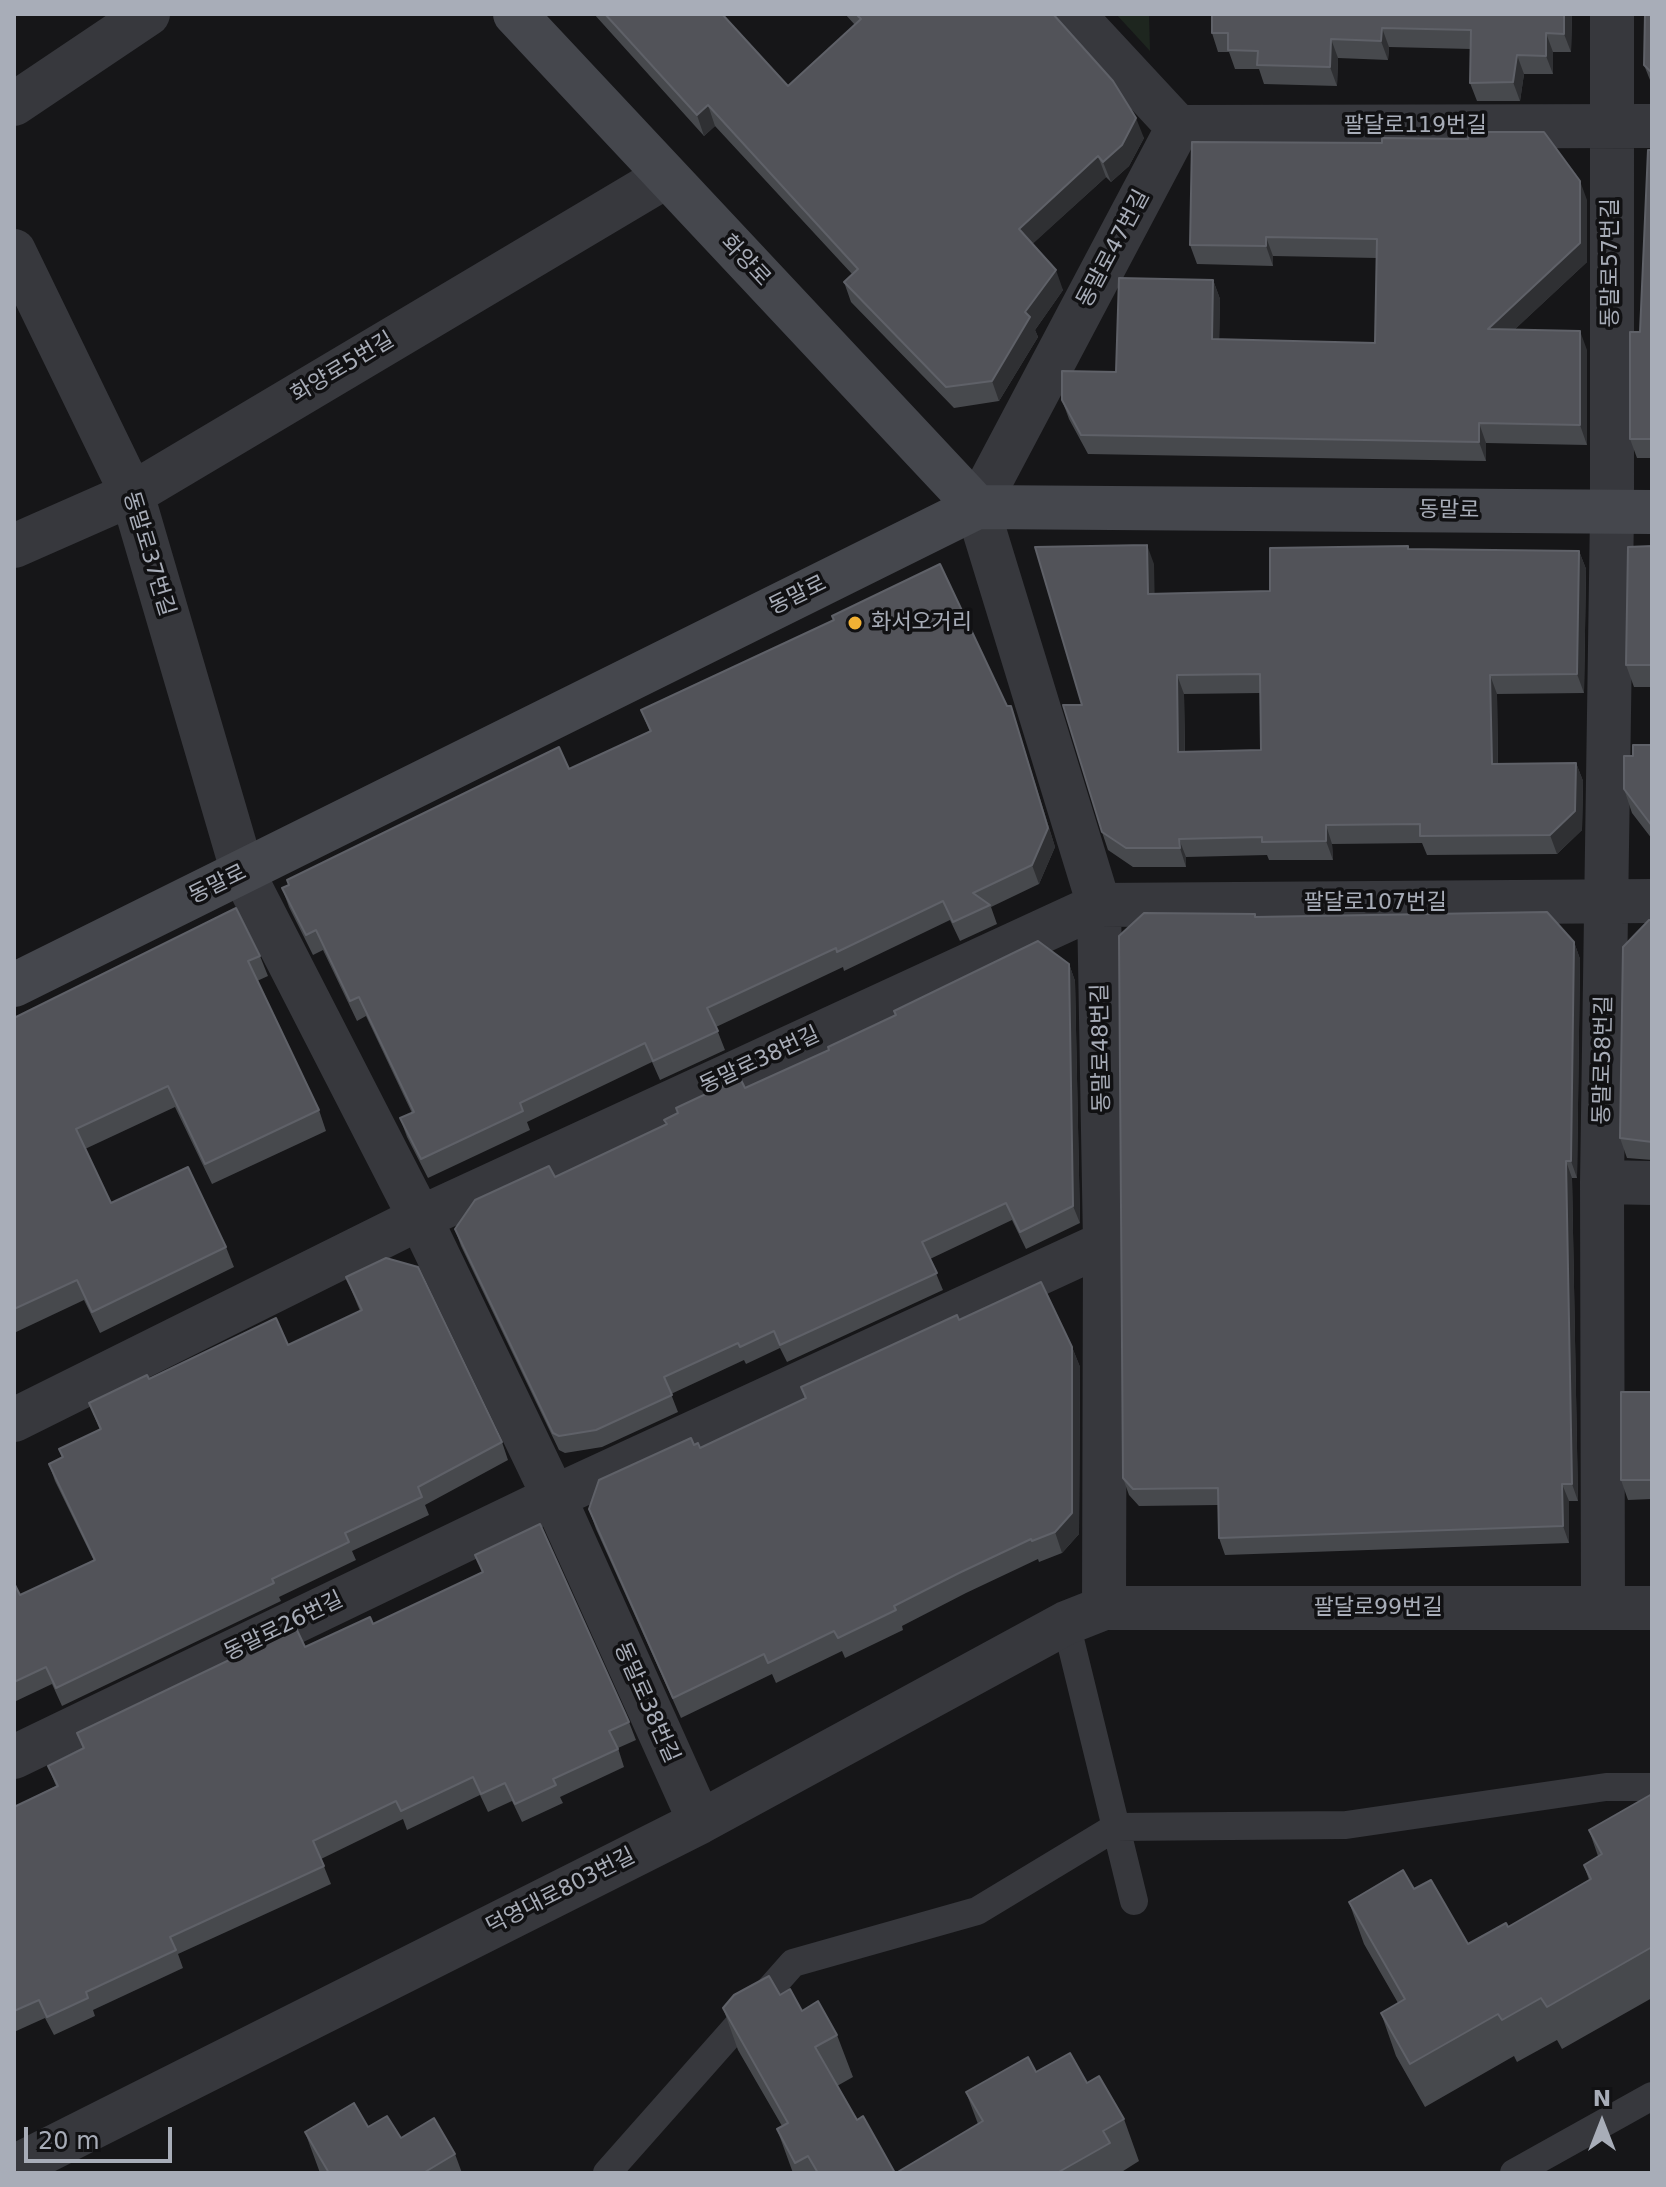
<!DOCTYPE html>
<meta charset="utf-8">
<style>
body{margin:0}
#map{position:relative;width:1666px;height:2187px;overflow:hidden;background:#161618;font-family:"DejaVu Sans",sans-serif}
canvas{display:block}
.frame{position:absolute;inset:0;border:16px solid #a8adb8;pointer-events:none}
.north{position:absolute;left:1562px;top:2083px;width:80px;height:80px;-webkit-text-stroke:6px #111113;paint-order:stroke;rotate:0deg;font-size:22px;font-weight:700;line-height:32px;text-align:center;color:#a8adb8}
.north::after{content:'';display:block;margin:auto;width:28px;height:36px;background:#a8adb8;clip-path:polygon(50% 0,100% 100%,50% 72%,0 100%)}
.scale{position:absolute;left:24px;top:2127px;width:148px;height:36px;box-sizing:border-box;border:4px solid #a8adb8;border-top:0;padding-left:10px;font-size:24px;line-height:28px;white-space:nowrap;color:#a8adb8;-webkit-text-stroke:6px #111113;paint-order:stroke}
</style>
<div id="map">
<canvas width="1666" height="2187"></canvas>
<div class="frame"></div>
<div class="north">N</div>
<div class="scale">20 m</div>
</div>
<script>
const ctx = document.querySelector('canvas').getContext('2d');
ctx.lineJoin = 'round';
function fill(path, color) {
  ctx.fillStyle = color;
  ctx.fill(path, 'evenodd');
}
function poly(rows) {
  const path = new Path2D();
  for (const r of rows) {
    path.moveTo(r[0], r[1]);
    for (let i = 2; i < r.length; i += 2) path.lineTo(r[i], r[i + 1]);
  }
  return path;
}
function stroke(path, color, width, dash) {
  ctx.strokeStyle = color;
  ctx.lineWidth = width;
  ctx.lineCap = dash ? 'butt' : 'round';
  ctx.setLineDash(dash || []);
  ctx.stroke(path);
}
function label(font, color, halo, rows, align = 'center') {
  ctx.font = font + ' "DejaVu Sans","Noto Sans KR",sans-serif';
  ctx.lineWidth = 7;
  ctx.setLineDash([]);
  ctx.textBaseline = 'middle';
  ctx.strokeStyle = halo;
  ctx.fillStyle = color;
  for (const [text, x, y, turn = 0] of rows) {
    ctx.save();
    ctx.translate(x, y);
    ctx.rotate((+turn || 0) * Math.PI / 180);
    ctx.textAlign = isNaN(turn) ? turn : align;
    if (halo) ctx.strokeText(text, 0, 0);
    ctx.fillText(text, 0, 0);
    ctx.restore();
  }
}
fill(poly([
 [1116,14,1149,14,1150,51]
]), '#1e261f');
stroke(poly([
 [1066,1623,1134,1901],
 [607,2173,793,1963,977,1911,1116,1827,1346,1825,1606,1787,1652,1787],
 [1514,2173,1652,2096]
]), '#37383d', 28);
stroke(poly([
 [1073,14,1178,127],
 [14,104,148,14],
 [1178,127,1652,126],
 [14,251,132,494,243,873,420,1218,554,1497,700,1822],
 [14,546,132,494,665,177],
 [1602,1182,1652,1183],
 [14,1420,420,1218,1099,905,1652,901],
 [1104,1608,1105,1243,1099,905,977,507,1178,127],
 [1603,1608,1602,1182,1612,512,1612,14],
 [14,1757,554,1497,1105,1243],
 [14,2167,700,1822,1066,1623,1104,1608,1652,1608]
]), '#37383d', 44);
stroke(poly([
 [515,14,977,507],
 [14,985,977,507,1652,512]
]), '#45474d', 44);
fill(poly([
 [594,14,722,14,788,86,855,25,845,14,1053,14,1144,138,1129,166,1111,182,1106,177,1032,244,1063,290,1035,330,1038,337,999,401,954,408,851,302,844,282,852,274,715,126,704,136],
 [1572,14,1571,52,1553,52,1553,74,1524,74,1520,101,1477,101,1470,83,1471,49,1389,47,1388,60,1338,58,1337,86,1264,84,1259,69,1235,69,1229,52,1218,52,1212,33],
 [1652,14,1652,85,1644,65],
 [1652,150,1652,458,1637,458,1630,439,1640,332],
 [1587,200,1587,262,1515,329,1587,350,1587,445,1486,443,1486,461,1088,454,1069,419,1062,400,1116,372,1213,280,1220,299,1219,339,1375,343,1377,258,1273,256,1273,266,1197,264,1190,245],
 [1408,546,1409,549,1579,551,1586,569,1584,693,1497,694,1498,764,1576,763,1583,781,1582,830,1557,854,1427,855,1422,843,1332,844,1333,860,1269,860,1267,855,1186,857,1186,867,1133,867,1108,850,1102,832,1082,705,1154,564,1154,594,1270,591],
 [1260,693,1261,750,1185,752,1184,694],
 [1652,546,1652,687,1634,687,1626,665],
 [1011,706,1055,847,1039,884,991,907,997,924,960,941,950,920,844,971,843,967,716,1027,725,1050,660,1080,652,1062,527,1122,530,1130,428,1178,407,1137,400,1118,412,1113,366,1016,357,1021,323,950,313,955,289,907,282,888,569,769,650,732,641,710],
 [1652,745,1652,839,1632,813,1624,789,1633,756],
 [1256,917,1574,942,1580,959,1577,1178,1572,1178,1578,1501,1569,1501,1569,1543,1225,1555,1219,1538,1218,1505,1139,1506,1129,1495,1123,1478],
 [1652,920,1652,1160,1627,1158,1620,1138],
 [260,956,268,976,257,981,319,1110,326,1131,212,1184,175,1107,85,1149,111,1203,226,1247,234,1267,100,1333,84,1300,14,1333,14,1018],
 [1069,964,1075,981,1080,1223,1026,1249,1012,1220,930,1259,943,1290,787,1362,780,1348,746,1364,744,1360,671,1394,678,1412,602,1447,565,1453,559,1450,461,1246,455,1229,555,1177,745,1088],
 [346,1277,502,1442,508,1460,425,1505,429,1515,352,1551,356,1560,279,1597,281,1601,62,1706,52,1684,14,1702,14,1583,20,1595,94,1561,55,1481,49,1464,62,1458,59,1449,100,1430,89,1403,149,1379,288,1345,360,1311],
 [959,1320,1072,1347,1080,1367,1079,1534,1062,1553,1039,1562,1038,1559,966,1593,902,1626,903,1630,845,1658,842,1651,776,1683,772,1674,681,1718,596,1529,589,1509,694,1445,700,1448,805,1398,801,1387],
 [1652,1392,1652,1499,1628,1500,1621,1480],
 [475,1555,629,1722,636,1740,618,1748,624,1767,560,1797,563,1803,522,1822,512,1801,488,1812,480,1795,407,1830,403,1819,321,1859,331,1884,178,1954,183,1968,93,2010,95,2016,54,2035,45,2018,14,2032,14,1807,56,1786,48,1766,83,1749,77,1733,305,1647,373,1624,482,1572],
 [1652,1794,1652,1998,1562,2049,1557,2040,1517,2062,1514,2056,1425,2107,1396,2056,1381,2013,1398,2003,1364,1944,1349,1902,1414,1889,1468,1944,1508,1927,1589,1880,1584,1865,1598,1856,1589,1830],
 [780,1995,837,2035,853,2077,837,2086,857,2120,895,2173,793,2173,777,2129,782,2126,738,2050,723,2008],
 [1036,2072,1087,2083,1124,2119,1139,2161,1120,2173,896,2173,978,2124,966,2092],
 [368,2127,455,2154,462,2173,320,2173,305,2132]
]), '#47494d');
fill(poly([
 [1564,14,1572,14,1571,52,1564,34],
 [1382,28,1389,47,1388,60,1381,41],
 [1546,33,1553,52,1553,74,1546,56],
 [1331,39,1338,58,1337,86,1330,67],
 [1517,55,1524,74,1520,101,1513,82],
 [708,105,715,126,704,136,697,115],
 [1136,118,1144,138,1129,166,1111,182,1103,162],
 [1098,156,1106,177,1026,250,1019,229],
 [1580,181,1587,200,1587,262,1495,348,1488,329],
 [1266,237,1273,256,1273,266,1266,246],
 [1056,270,1063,290,1035,330,1038,337,999,401,992,381,1025,312],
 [1213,280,1220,299,1219,358,1212,339],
 [1580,331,1587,350,1587,445,1580,425],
 [1479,423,1486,443,1486,461,1479,442],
 [1147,545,1154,564,1155,613,1148,594],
 [1579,551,1586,569,1584,693,1577,674],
 [1177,675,1184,694,1185,771,1178,752],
 [1490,675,1497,694,1498,783,1492,764],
 [1011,706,1055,847,1039,884,1032,865],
 [1576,763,1583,781,1582,830,1557,854,1550,835],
 [1326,825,1332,844,1333,860,1326,841],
 [1179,839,1186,857,1186,867,1180,848],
 [1574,942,1580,959,1577,1178,1571,1161],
 [1069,964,1075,981,1080,1223,1073,1206],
 [1566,1161,1572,1178,1578,1501,1572,1484],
 [1072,1347,1080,1367,1079,1534,1062,1553,1055,1532],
 [1562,1484,1569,1501,1569,1543,1563,1526]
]), '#2f3033');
const building = poly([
 [605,14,722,14,788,86,861,19,856,14,1053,14,1113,81,1136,118,1122,145,1103,162,1098,156,1019,229,1056,270,1025,312,1030,317,992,381,946,387,844,282,858,269,708,105,697,115,605,14],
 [1212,14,1564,14,1564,34,1546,33,1546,56,1517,55,1513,82,1470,83,1471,30,1382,28,1381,41,1331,39,1330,67,1257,65,1258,51,1228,50,1228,33,1212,33,1212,14],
 [1645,14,1652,14,1652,73,1644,65,1645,14],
 [1469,132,1544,132,1580,181,1580,243,1488,329,1580,331,1580,425,1479,423,1479,442,1081,435,1062,400,1062,371,1116,372,1119,278,1213,280,1212,339,1375,343,1377,239,1266,237,1266,246,1190,245,1192,142,1382,143,1382,138,1468,139,1469,132],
 [1648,150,1652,150,1652,439,1630,439,1630,332,1640,332,1648,150],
 [1147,545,1148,594,1270,591,1270,548,1408,546,1408,549,1579,551,1577,674,1490,675,1492,764,1576,763,1575,811,1550,835,1420,836,1420,824,1326,825,1326,841,1262,842,1262,837,1179,839,1180,848,1126,848,1102,832,1063,705,1082,705,1035,547,1147,545],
 [1260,674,1261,750,1178,752,1177,675,1260,674],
 [1652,546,1652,665,1626,665,1628,547,1652,546],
 [940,564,1007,706,1011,706,1048,828,1032,865,973,893,990,905,953,922,943,901,837,952,836,948,707,1008,718,1031,653,1061,645,1043,520,1103,523,1111,421,1159,400,1118,414,1112,359,997,350,1001,316,930,306,935,282,888,289,885,287,880,559,747,569,769,651,731,641,710,834,620,832,616,940,564],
 [1633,745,1652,745,1652,826,1624,789,1624,756,1633,756,1633,745],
 [236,908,260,956,248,961,319,1110,205,1164,168,1086,76,1129,111,1203,188,1167,226,1247,92,1312,77,1280,14,1309,14,1018,236,908],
 [1547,912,1574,942,1571,1161,1566,1161,1572,1484,1562,1484,1563,1526,1219,1538,1218,1488,1133,1489,1123,1478,1119,936,1144,913,1255,914,1255,917,1547,912],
 [1649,920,1652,920,1652,1142,1620,1138,1623,947,1649,920],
 [1038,941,1069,964,1073,1206,1020,1232,1006,1203,922,1242,937,1273,780,1345,774,1331,740,1347,738,1343,664,1377,672,1395,596,1430,559,1436,553,1433,455,1229,475,1200,549,1166,555,1177,667,1124,664,1120,678,1113,676,1108,740,1078,745,1088,829,1050,828,1047,896,1015,894,1011,1038,941],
 [386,1258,418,1267,502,1442,418,1487,422,1497,345,1533,349,1542,272,1579,274,1583,56,1688,46,1667,14,1682,14,1583,20,1595,95,1560,49,1464,63,1457,59,1449,101,1429,89,1403,147,1375,149,1379,276,1318,288,1345,362,1310,346,1277,386,1258],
 [1041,1282,1072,1347,1072,1513,1055,1532,1032,1541,1031,1539,959,1573,894,1606,896,1610,838,1638,834,1631,768,1663,764,1654,673,1698,589,1509,599,1480,691,1438,694,1445,698,1443,700,1448,806,1398,801,1387,957,1315,959,1320,1041,1282],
 [1621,1392,1652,1392,1652,1480,1621,1480,1621,1392],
 [540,1524,629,1722,609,1731,618,1749,553,1779,556,1785,515,1804,505,1783,481,1794,473,1777,401,1811,396,1801,313,1841,324,1866,170,1937,176,1950,86,1992,88,1998,47,2017,39,2000,14,2011,14,1807,58,1786,48,1766,84,1748,77,1733,296,1628,305,1647,370,1617,373,1624,483,1572,475,1555,540,1524],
 [1652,1794,1652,1947,1547,2007,1541,1998,1502,2020,1498,2014,1410,2064,1381,2013,1405,1999,1349,1902,1403,1870,1414,1889,1431,1880,1468,1944,1506,1923,1508,1927,1591,1879,1584,1865,1602,1854,1589,1830,1652,1794],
 [769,1976,780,1995,790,1989,802,2011,818,2001,837,2035,815,2047,857,2120,863,2116,895,2173,818,2173,808,2156,795,2163,777,2129,788,2123,723,2008,734,1995,769,1976],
 [1070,2053,1087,2083,1099,2076,1124,2119,1103,2131,1110,2143,1057,2173,896,2173,983,2121,966,2092,1028,2057,1036,2072,1070,2053],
 [354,2103,368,2127,387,2116,401,2138,434,2118,455,2154,425,2172,426,2173,329,2173,305,2132,354,2103]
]);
fill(building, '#525359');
stroke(building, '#5f6168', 2);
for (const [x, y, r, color] of [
 [855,623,8,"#f2b134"]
]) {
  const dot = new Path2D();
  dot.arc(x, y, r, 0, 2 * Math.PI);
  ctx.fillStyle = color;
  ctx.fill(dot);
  stroke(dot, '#111113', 3);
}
label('22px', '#a8adb8', '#111113', [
 ["팔달로119번길",1415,126],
 ["동말로47번길",1114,249,-62],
 ["화양로",745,261,47],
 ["동말로57번길",1611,263,-90],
 ["화양로5번길",343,368,-31],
 ["동말로",1449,511,1],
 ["동말로37번길",148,554,73],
 ["동말로",798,596,-26],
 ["동말로",218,885,-26],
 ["팔달로107번길",1375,903],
 ["동말로48번길",1102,1048,-91],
 ["동말로58번길",1604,1060,-89],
 ["동말로38번길",760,1061,-25],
 ["팔달로99번길",1378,1608],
 ["동말로26번길",284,1627,-26],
 ["동말로38번길",646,1703,66],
 ["덕영대로803번길",561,1892,-27]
]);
label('22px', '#a8adb8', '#111113', [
 ["화서오거리",871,623]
], 'left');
</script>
